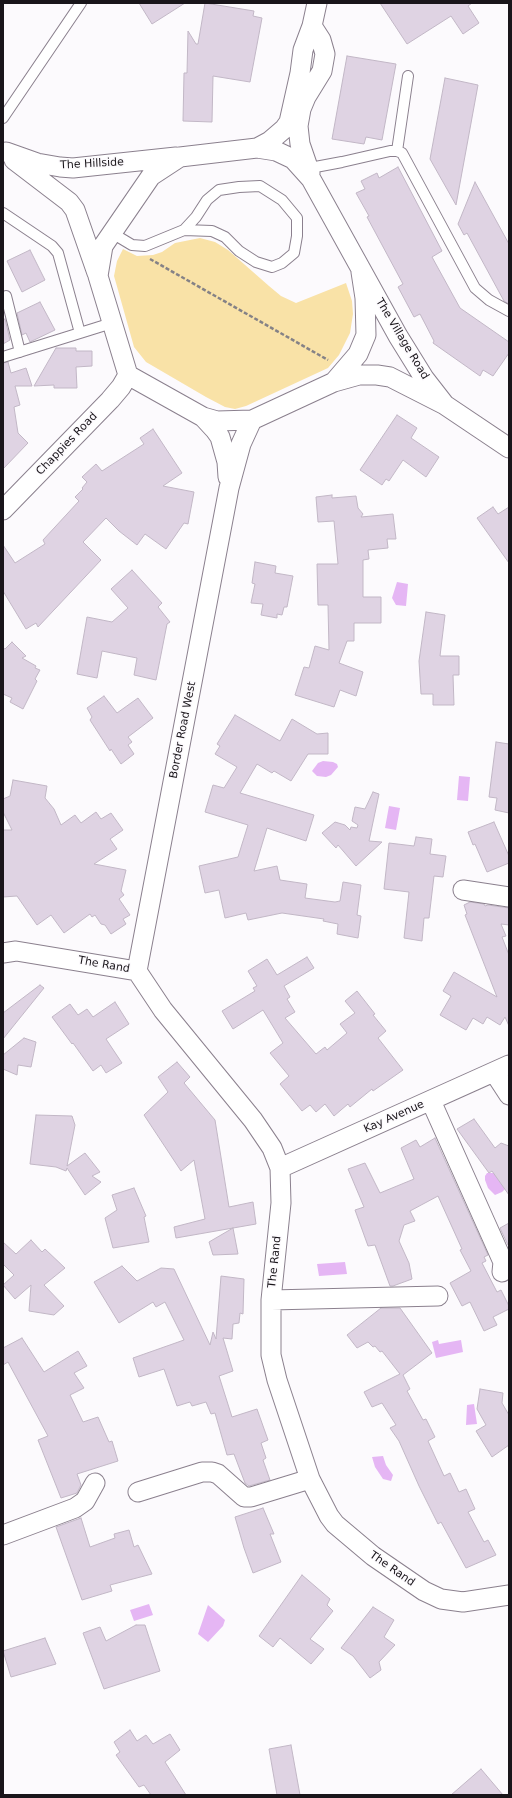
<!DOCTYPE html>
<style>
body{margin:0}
#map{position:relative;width:512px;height:1798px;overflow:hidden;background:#fcfafd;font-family:"DejaVu Sans",sans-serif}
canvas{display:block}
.frame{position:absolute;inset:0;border:4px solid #19151a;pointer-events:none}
</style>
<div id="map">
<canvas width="512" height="1798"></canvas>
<div class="frame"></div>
</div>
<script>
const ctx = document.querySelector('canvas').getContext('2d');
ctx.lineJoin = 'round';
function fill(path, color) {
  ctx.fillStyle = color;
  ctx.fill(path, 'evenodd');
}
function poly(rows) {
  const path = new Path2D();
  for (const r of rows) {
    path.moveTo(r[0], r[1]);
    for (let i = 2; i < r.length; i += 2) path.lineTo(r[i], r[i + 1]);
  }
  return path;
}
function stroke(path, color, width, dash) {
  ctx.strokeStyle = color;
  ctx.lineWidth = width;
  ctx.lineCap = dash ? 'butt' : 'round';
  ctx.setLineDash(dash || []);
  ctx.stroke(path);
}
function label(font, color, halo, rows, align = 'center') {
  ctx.font = font + ' "DejaVu Sans",sans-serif';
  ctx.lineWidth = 3;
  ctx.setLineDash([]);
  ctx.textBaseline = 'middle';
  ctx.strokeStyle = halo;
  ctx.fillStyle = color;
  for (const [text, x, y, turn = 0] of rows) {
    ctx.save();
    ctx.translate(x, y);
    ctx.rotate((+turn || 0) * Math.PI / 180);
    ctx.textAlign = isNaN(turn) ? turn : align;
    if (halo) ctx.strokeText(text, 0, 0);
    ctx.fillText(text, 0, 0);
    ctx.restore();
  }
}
fill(poly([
 [200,238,215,242,228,250,269,286,281,296,296,303,346,283,352,301,353,314,350,333,339,355,328,368,246,406,235,409,225,407,206,397,146,362,134,347,118,290,114,276,117,261,123,249,137,256,153,255,162,252,175,243]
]), '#f9e2a7');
fill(poly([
 [397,582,408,584,406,606,396,605,392,598],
 [323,761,333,762,337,764,338,767,331,775,326,777,317,776,312,771,318,763],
 [459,776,470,777,468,801,457,800],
 [389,806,400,808,396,830,385,828],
 [487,1173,494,1173,505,1189,502,1192,495,1195,488,1188,485,1180,485,1176],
 [345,1262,347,1274,319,1276,317,1264],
 [438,1340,439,1344,461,1340,463,1352,436,1358,432,1342],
 [474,1404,477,1424,466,1425,467,1405],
 [383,1456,386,1465,393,1475,391,1481,383,1479,375,1467,372,1457],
 [149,1604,153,1615,134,1621,130,1610],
 [208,1605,225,1620,223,1626,208,1642,198,1634]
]), '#e5b6f4');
const building = poly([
 [139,3,185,3,152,24,139,3],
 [205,3,254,11,253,16,262,18,250,82,213,76,212,122,183,121,184,73,187,73,188,31,196,44,198,44,205,3],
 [380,3,472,3,468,6,479,23,463,34,451,16,407,44,380,3],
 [347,56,396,64,382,140,366,137,364,144,332,139,347,56],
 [445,78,478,85,456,205,430,159,445,78],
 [398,167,442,251,432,257,460,308,509,342,509,353,493,376,483,370,480,376,433,343,434,341,420,314,414,317,398,287,403,284,367,217,369,216,356,193,365,189,361,181,377,173,379,178,398,167],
 [475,182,509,244,509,304,504,301,467,233,464,235,458,224,475,182],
 [30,250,45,280,22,292,7,261,30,250],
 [40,302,55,330,30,342,26,333,22,335,17,313,40,302],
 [5,319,10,340,3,344,3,320,5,319],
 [56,348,76,348,76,351,92,351,92,366,76,367,77,388,54,388,54,385,34,386,56,348],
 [8,362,11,373,26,368,32,386,15,386,20,405,14,407,18,433,28,443,3,469,3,363,8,362],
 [397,415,417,428,411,438,439,457,426,477,403,460,389,481,386,479,382,485,360,470,397,415],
 [153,429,182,473,163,486,194,492,188,524,184,523,166,549,145,534,137,545,119,531,106,518,83,542,101,560,38,627,36,623,26,629,3,591,3,545,15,563,45,544,43,540,79,501,75,497,83,489,82,488,87,482,82,477,96,464,102,471,144,444,140,438,153,429],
 [332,495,332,498,356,496,358,508,363,514,361,517,393,514,396,539,387,539,388,548,368,550,369,559,363,560,363,597,381,597,381,623,354,623,354,641,347,641,339,663,363,672,356,696,340,690,334,707,295,695,304,667,309,668,315,646,329,650,328,605,318,605,317,564,338,564,334,521,318,522,316,497,332,495],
 [493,507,498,514,509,507,509,563,477,518,493,507],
 [255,562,276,566,275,573,293,576,287,607,284,607,282,615,277,614,277,618,261,615,263,604,251,603,255,584,252,583,255,562],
 [132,570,162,603,158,607,170,622,167,624,156,680,134,675,137,658,102,651,97,678,77,674,87,617,112,622,128,608,111,589,132,570],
 [426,612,445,615,440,656,459,656,459,675,453,675,454,705,433,705,433,694,421,694,419,661,426,612],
 [12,642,26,656,22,658,36,666,35,668,40,670,35,679,37,681,23,709,10,702,12,698,3,694,3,648,5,649,12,642],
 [104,696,117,713,138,698,153,718,128,737,132,742,128,745,134,754,121,764,111,749,110,751,90,720,92,717,87,708,104,696],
 [235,715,280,741,292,719,317,734,328,733,328,754,308,754,291,781,274,771,272,773,257,764,240,793,314,815,306,841,267,828,254,871,277,866,280,880,307,884,305,898,335,902,340,901,343,882,361,885,357,915,361,916,358,938,337,934,338,924,323,921,324,919,282,913,248,920,246,913,225,918,219,890,205,893,199,866,238,857,248,825,205,812,213,785,224,788,237,767,215,754,220,746,217,744,235,715],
 [496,742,509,744,509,813,495,810,497,798,489,797,496,742],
 [13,780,47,786,45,798,54,809,61,825,75,815,81,823,96,812,101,819,111,813,123,830,110,839,117,849,94,864,126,870,121,891,124,895,119,899,130,915,123,919,126,924,111,934,105,925,101,924,95,915,92,917,90,914,64,933,51,915,37,925,17,896,3,897,3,830,12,830,3,812,3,799,10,796,13,780],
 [373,792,379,794,369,841,382,842,356,866,338,845,336,848,322,833,335,822,345,825,350,830,351,827,357,828,358,825,352,821,355,807,365,809,373,792],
 [494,822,509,856,509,863,487,872,475,844,473,845,468,832,494,822],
 [416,837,432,839,430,854,446,856,443,877,434,876,429,918,424,918,422,941,404,938,409,892,384,889,389,843,414,846,416,837],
 [470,902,484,904,485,906,488,905,509,908,509,925,501,924,506,936,502,937,509,955,509,1026,505,1017,500,1025,487,1017,483,1024,473,1018,466,1030,440,1015,451,996,443,991,454,972,497,997,465,915,467,914,464,905,470,902],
 [307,957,314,968,284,986,290,997,287,999,295,1012,285,1018,316,1054,325,1047,327,1050,347,1033,340,1024,355,1013,345,1001,357,991,375,1014,373,1015,386,1031,378,1038,403,1070,373,1091,372,1089,350,1107,348,1104,334,1116,325,1104,316,1112,310,1105,302,1111,280,1084,289,1076,270,1053,283,1043,263,1010,233,1029,222,1011,255,991,253,988,257,986,248,971,267,959,277,975,307,957],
 [40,985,44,988,3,1039,3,1013,40,985],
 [115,1002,129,1024,106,1039,122,1063,106,1073,101,1065,93,1071,73,1043,72,1044,52,1017,70,1004,78,1015,87,1009,93,1017,115,1002],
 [24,1038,36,1042,31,1067,18,1065,17,1075,3,1069,3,1055,24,1038],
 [177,1062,190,1077,184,1083,215,1120,229,1207,253,1202,256,1224,176,1238,174,1227,205,1219,194,1160,181,1171,144,1115,168,1092,158,1077,177,1062],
 [36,1115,72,1116,75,1125,67,1166,85,1153,100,1172,92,1176,101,1182,85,1195,67,1168,66,1171,56,1167,30,1164,36,1115],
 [474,1119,495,1148,501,1143,509,1146,509,1195,492,1171,489,1173,457,1129,474,1119],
 [435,1138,488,1255,484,1257,486,1261,482,1263,497,1292,501,1290,509,1306,509,1309,493,1317,497,1325,484,1331,470,1302,462,1306,450,1283,471,1271,460,1250,462,1249,438,1196,410,1211,415,1221,404,1225,399,1241,409,1263,412,1279,393,1286,390,1286,375,1245,368,1246,355,1210,364,1207,348,1169,365,1163,380,1193,414,1179,401,1148,416,1140,420,1147,435,1138],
 [134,1188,146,1216,144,1217,149,1242,113,1248,105,1218,117,1210,112,1195,134,1188],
 [509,1223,509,1245,508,1245,500,1228,509,1223],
 [233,1228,238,1254,213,1255,209,1242,233,1228],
 [31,1240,42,1252,45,1249,65,1268,44,1285,64,1306,54,1315,29,1311,31,1285,15,1299,3,1285,14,1275,3,1264,3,1242,16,1254,31,1240],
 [122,1266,137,1281,161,1268,174,1269,210,1345,213,1332,216,1339,221,1276,244,1279,243,1314,240,1313,239,1323,233,1324,232,1339,223,1338,233,1371,219,1376,232,1417,257,1409,268,1440,261,1443,266,1458,263,1460,270,1480,249,1486,245,1483,234,1454,227,1455,215,1413,211,1414,206,1402,192,1406,190,1402,177,1406,164,1369,139,1377,133,1358,184,1340,165,1302,156,1307,153,1302,119,1323,94,1282,122,1266],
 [381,1308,400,1308,432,1353,403,1375,410,1389,407,1391,423,1420,426,1419,435,1437,428,1441,444,1476,450,1473,459,1492,466,1489,475,1509,468,1512,484,1542,488,1540,496,1555,466,1568,441,1522,438,1524,419,1486,399,1441,390,1428,396,1425,382,1403,372,1407,364,1392,400,1374,382,1351,380,1352,375,1346,373,1347,368,1342,357,1348,347,1335,381,1308],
 [22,1338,44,1372,78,1351,87,1366,74,1373,84,1388,70,1395,83,1422,98,1417,109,1442,112,1441,118,1461,77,1474,81,1485,77,1493,61,1498,38,1440,48,1436,8,1362,3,1365,3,1348,22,1338],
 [480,1389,503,1393,502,1403,509,1415,509,1445,492,1457,476,1431,486,1425,477,1409,480,1389],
 [263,1508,274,1534,270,1534,281,1562,253,1573,244,1548,235,1517,263,1508],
 [81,1518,90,1547,115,1538,114,1534,129,1530,134,1547,138,1545,152,1574,110,1585,112,1591,82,1600,56,1527,81,1518],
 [302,1575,330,1599,327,1605,333,1611,310,1639,324,1649,311,1664,280,1638,273,1647,259,1636,302,1575],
 [373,1607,394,1620,384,1637,395,1645,379,1662,381,1670,370,1678,353,1656,341,1648,373,1607],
 [136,1625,145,1625,160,1671,104,1689,83,1633,100,1627,106,1641,136,1625],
 [45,1638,56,1664,11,1677,3,1651,45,1638],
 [130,1730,137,1741,146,1735,153,1744,170,1734,180,1750,165,1762,186,1795,151,1795,144,1785,139,1787,116,1755,120,1752,114,1742,130,1730],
 [291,1745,300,1795,277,1795,269,1749,291,1745],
 [481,1769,503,1795,451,1795,481,1769]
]);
fill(building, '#dfd3e3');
stroke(building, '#c2b7c6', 1);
const lane = poly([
 [3,118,81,3],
 [397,151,408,76],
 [310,168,342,162,390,151,397,151,402,153,475,288,489,300,509,311],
 [3,213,52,246,58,253,80,333],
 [112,233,132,245,145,246,184,230,212,231,225,237,239,251,256,262,272,267,282,263,294,253,297,236,297,218,282,200,260,186,239,187,219,190,207,200,196,217,184,230],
 [6,296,20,352],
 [3,357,112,323]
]);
const street = poly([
 [257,148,270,141,284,129,289,122,300,73,303,50,312,26,317,3],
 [6,152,37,163,60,167,73,168,176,157],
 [14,160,69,202,75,210,97,273],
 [310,173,300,144,298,126,301,109,306,97,322,71,325,54,321,40,312,26],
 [361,272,365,298,366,335,358,354,334,382,252,420,217,421,203,417,128,375,98,276,103,246,151,176,180,157,257,148,276,151,293,159,311,179,398,336,424,378,445,405],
 [334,382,359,375,377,375,390,377,445,405,509,448],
 [203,417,215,430,220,437,227,462,228,477],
 [3,510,110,400,121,387,128,375],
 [463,890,509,897],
 [3,953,16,951,137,971,163,1010,253,1120,272,1148,280,1168,281,1203,271,1300,271,1355,277,1380,310,1479,329,1516,335,1524,373,1556,424,1591,441,1599,463,1602,509,1595],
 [137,971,229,488,241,444,252,420],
 [494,1072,509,1095],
 [431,1101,503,1262,502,1272],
 [280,1168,509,1065],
 [271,1300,438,1296],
 [138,1492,202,1472,212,1472,218,1474,244,1497,251,1497,310,1479],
 [3,1535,75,1508,85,1501,95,1483]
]);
stroke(lane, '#8b808e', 12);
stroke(street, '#8b808e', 21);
stroke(poly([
 [150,259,328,360]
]), '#858286', 2.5, [4, 2]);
stroke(lane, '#fff', 10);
stroke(street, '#fff', 19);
label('11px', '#19151a', '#fcfafd', [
 ["The Hillside",92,164,-3],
 ["The Village Road",402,339,59],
 ["Chappies Road",67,444,-46],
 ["Border Road West",183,730,-79],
 ["The Rand",104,965,10],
 ["Kay Avenue",394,1117,-24],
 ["The Rand",275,1262,-84],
 ["The Rand",392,1569,35]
]);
</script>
